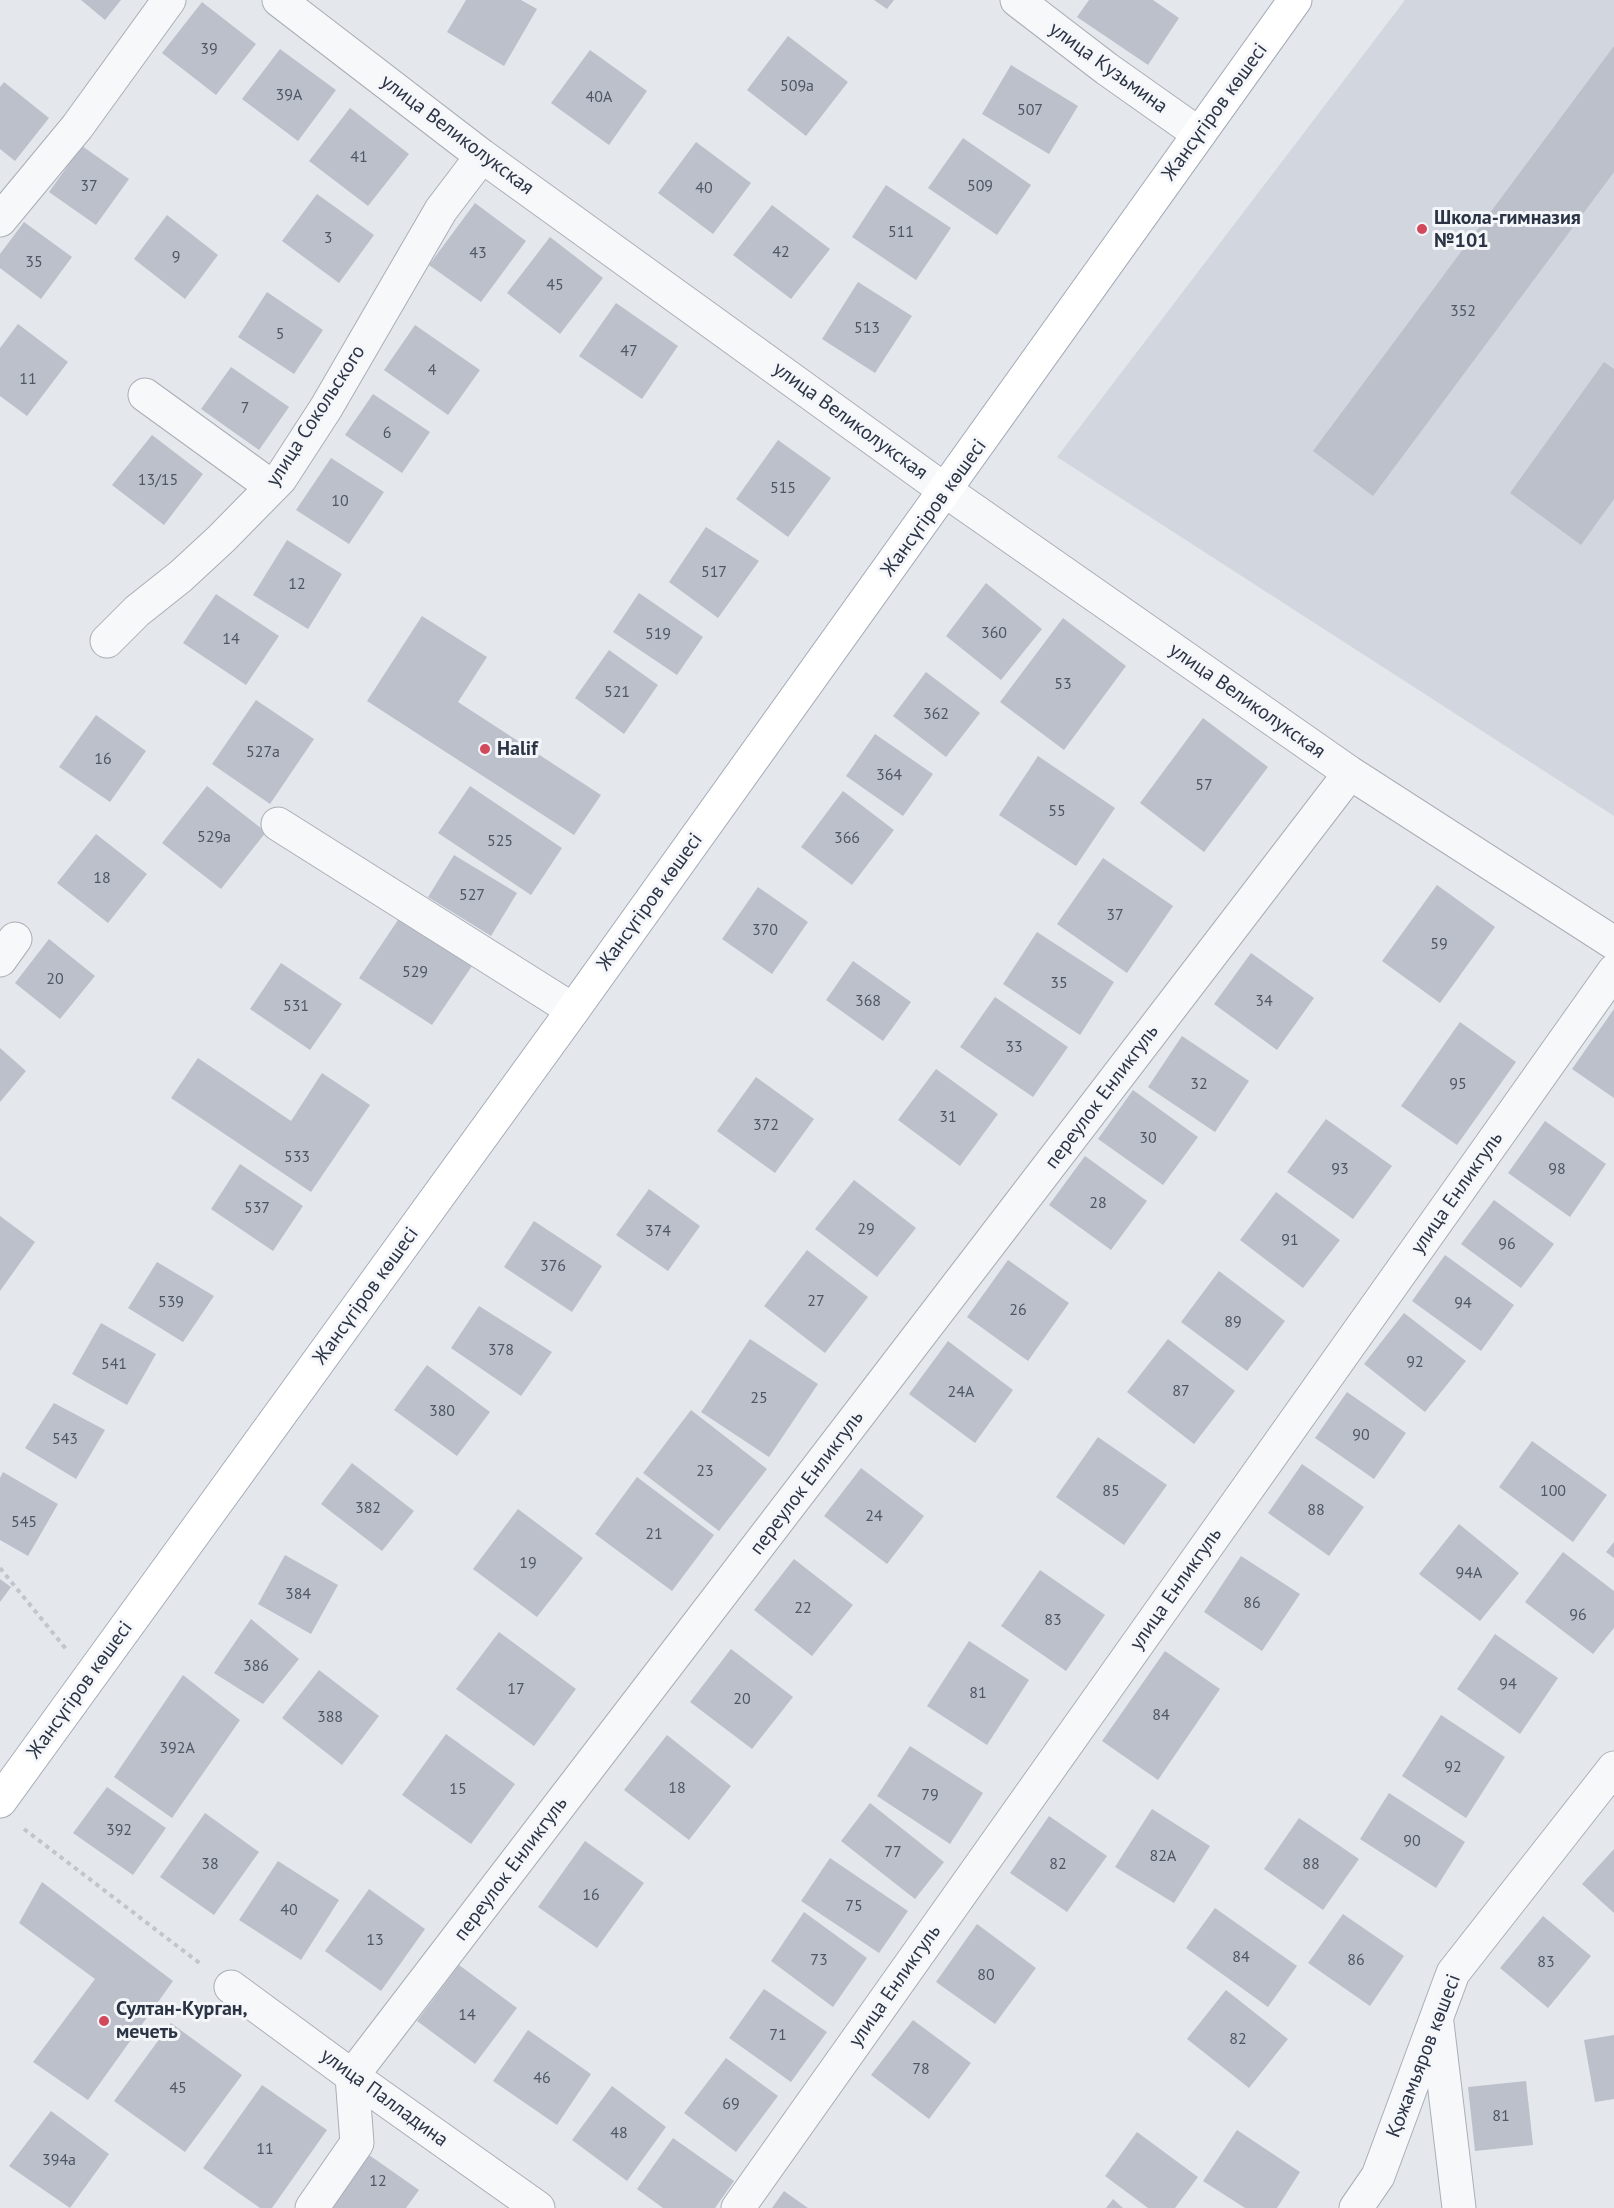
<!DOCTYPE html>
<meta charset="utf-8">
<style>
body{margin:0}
canvas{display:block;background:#e4e7ec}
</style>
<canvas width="1614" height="2208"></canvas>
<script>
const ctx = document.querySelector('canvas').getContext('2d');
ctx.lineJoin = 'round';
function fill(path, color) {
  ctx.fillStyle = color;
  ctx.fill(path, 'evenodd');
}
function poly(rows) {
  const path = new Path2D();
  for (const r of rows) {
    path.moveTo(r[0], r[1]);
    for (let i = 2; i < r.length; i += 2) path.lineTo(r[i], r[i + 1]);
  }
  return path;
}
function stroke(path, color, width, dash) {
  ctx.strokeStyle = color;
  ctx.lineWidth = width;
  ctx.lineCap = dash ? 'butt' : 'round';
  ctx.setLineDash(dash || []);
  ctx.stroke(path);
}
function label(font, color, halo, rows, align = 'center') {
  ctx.font = font + ' "PT Sans",sans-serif';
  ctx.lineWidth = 6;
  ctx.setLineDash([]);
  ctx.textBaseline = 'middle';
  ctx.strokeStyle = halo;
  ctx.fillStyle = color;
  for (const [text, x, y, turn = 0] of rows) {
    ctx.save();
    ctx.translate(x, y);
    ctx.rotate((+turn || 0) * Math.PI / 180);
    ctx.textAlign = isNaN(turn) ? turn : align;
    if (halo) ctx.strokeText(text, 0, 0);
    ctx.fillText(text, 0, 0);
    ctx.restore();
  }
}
fill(poly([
 [1405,0,1614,0,1614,816,1057,457]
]), '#d2d6de');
fill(poly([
 [81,0,121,0,105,20],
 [466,0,521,0,537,9,504,66,447,32],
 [874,0,894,0,887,9],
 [1089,0,1153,0,1179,18,1148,65,1077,17],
 [202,2,256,44,216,95,162,53],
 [788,36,848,82,806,136,747,90],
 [1614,46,1614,172,1373,496,1313,451],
 [280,49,336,90,298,141,242,99],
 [590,50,647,91,609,145,551,103],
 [1011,65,1078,106,1049,154,982,114],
 [4,82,49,118,15,161,0,149,0,87],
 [350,108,409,154,368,206,309,161],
 [963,138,1031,185,997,235,928,188],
 [696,142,751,183,713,234,658,193],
 [82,146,129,179,96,225,49,192],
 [886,185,951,228,916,280,852,237],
 [317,194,374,235,339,283,282,241],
 [475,203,526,241,481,302,429,265],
 [772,205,830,249,791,299,733,255],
 [167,215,218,255,185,299,134,259],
 [24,222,72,257,41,299,0,268,0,254],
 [550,237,603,278,560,334,507,293],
 [858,282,912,316,875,373,822,339],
 [267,292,323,330,294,374,238,337],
 [616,303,678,346,642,399,579,356],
 [18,324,68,362,27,416,0,396,0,348],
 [415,325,480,370,448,415,384,370],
 [1604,362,1614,369,1614,499,1581,545,1510,493],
 [231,367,289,407,259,450,201,409],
 [373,394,430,432,402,473,345,435],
 [152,435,203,474,164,525,112,485],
 [778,440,831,478,788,537,736,499],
 [331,458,384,492,349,544,296,510],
 [706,527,759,561,718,618,669,582],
 [287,540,342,574,308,629,253,595],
 [986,583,1042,629,1001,680,946,636],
 [639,593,703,637,677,675,613,632],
 [216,594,279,636,246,685,183,643],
 [422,616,487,657,458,702,601,795,574,835,367,701],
 [1063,618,1126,666,1064,750,1000,702],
 [609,650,658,685,624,734,575,698],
 [926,672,980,713,946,757,893,716],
 [256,700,314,739,270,804,212,764],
 [96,715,146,751,110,802,59,767],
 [1203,718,1268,767,1204,852,1140,803],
 [875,734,933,774,903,816,846,776],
 [1038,756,1115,808,1076,866,999,815],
 [207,786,266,832,221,889,162,843],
 [470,786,562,848,531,895,438,833],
 [843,791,894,830,852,885,801,847],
 [96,834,147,874,108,923,57,883],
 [454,855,517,893,491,936,428,897],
 [1103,858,1173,906,1127,973,1057,924],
 [1437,885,1495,927,1440,1003,1382,961],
 [758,887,808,922,772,974,722,939],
 [398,920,472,966,432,1025,359,978],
 [1037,932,1114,982,1080,1035,1003,984],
 [49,939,95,976,60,1019,15,983],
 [1251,953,1314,998,1277,1050,1214,1004],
 [853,961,911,1002,883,1041,826,1000],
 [281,963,342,1004,310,1050,250,1009],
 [995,997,1068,1047,1033,1097,960,1047],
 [1614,1009,1614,1098,1572,1069],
 [1460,1022,1516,1062,1457,1145,1401,1106],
 [1182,1036,1249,1081,1215,1132,1148,1087],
 [0,1048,26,1071,0,1102],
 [198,1058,291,1121,322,1073,370,1105,311,1192,171,1098],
 [936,1069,998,1114,960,1166,898,1120],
 [756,1077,814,1119,775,1173,717,1131],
 [1133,1090,1198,1137,1163,1185,1098,1139],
 [1326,1119,1392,1166,1353,1219,1287,1172],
 [1545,1121,1606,1164,1570,1217,1508,1173],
 [1085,1156,1147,1201,1111,1250,1049,1205],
 [240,1164,303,1206,273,1251,211,1209],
 [854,1180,916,1228,877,1277,815,1229],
 [649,1189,700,1226,668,1271,616,1235],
 [1276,1192,1340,1240,1303,1288,1240,1240],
 [1494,1200,1554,1244,1521,1288,1461,1244],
 [0,1216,35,1242,0,1291],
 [534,1221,602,1266,572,1312,504,1267],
 [807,1250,868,1297,825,1353,764,1306],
 [1445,1255,1514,1305,1481,1351,1412,1301],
 [1008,1260,1069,1303,1028,1361,967,1317],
 [157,1262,214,1296,183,1342,128,1308],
 [1219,1271,1285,1321,1247,1371,1181,1322],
 [479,1306,552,1352,521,1396,451,1348],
 [1404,1313,1466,1361,1425,1412,1364,1364],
 [101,1323,156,1354,127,1405,72,1374],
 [750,1339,818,1384,769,1457,701,1412],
 [1168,1339,1235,1391,1194,1444,1127,1392],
 [948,1341,1013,1390,975,1443,909,1394],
 [427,1365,490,1412,457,1456,394,1410],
 [1347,1392,1406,1433,1374,1479,1315,1438],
 [54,1403,105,1430,76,1479,25,1448],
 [691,1410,767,1469,719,1531,643,1473],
 [1098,1437,1167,1485,1124,1545,1056,1497],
 [1532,1441,1607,1495,1573,1542,1499,1487],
 [352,1463,414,1511,382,1551,321,1504],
 [1302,1464,1364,1507,1329,1556,1268,1513],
 [861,1468,924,1516,887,1564,824,1516],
 [3,1472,58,1504,28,1556,0,1540,0,1478],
 [637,1477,714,1535,672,1591,595,1534],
 [518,1509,583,1558,537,1617,473,1569],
 [1459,1524,1519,1573,1480,1621,1419,1574],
 [1614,1542,1614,1558,1606,1552],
 [1563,1552,1614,1591,1614,1628,1593,1654,1525,1602],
 [285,1555,338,1585,311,1634,258,1604],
 [1241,1556,1300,1594,1262,1651,1204,1612],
 [794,1559,853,1605,812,1656,754,1610],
 [1040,1570,1105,1615,1066,1671,1001,1626],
 [0,1579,11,1587,0,1602],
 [251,1619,299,1659,263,1704,214,1673],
 [499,1632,576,1689,534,1746,456,1689],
 [1495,1634,1558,1678,1520,1734,1457,1689],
 [969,1641,1029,1680,987,1745,927,1706],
 [731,1649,793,1697,752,1749,690,1702],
 [1165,1651,1220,1689,1158,1780,1102,1741],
 [319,1670,379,1716,342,1765,282,1718],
 [183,1675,240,1720,172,1818,114,1777],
 [1441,1715,1505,1757,1466,1818,1402,1776],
 [446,1734,515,1784,471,1844,402,1795],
 [667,1735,731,1786,689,1840,624,1790],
 [910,1746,983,1793,950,1844,877,1796],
 [107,1787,166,1828,133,1875,73,1833],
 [1389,1793,1465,1842,1436,1888,1360,1839],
 [870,1803,944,1862,915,1899,841,1841],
 [1152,1809,1210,1846,1174,1903,1115,1867],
 [205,1813,259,1852,214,1915,160,1877],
 [1049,1816,1107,1856,1067,1912,1010,1873],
 [1299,1818,1359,1859,1323,1910,1264,1869],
 [585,1841,644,1883,597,1948,538,1907],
 [1614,1849,1614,1913,1582,1884],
 [830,1858,908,1911,879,1953,801,1901],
 [278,1861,339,1900,301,1960,239,1920],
 [42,1882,173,1981,88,2100,33,2062,95,1979,19,1923],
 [369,1889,425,1929,381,1991,325,1951],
 [1215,1908,1297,1966,1268,2007,1186,1948],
 [804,1912,867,1958,833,2007,771,1961],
 [1343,1914,1404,1956,1370,2006,1308,1963],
 [1543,1916,1591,1956,1548,2008,1500,1968],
 [977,1924,1036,1968,995,2024,936,1982],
 [459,1965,517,2008,475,2064,417,2021],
 [764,1989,827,2032,791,2082,729,2038],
 [1226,1990,1288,2039,1249,2088,1187,2039],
 [913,2020,971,2063,929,2119,871,2075],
 [171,2023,242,2075,185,2152,114,2101],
 [528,2030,591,2074,557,2125,493,2081],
 [1614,2035,1614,2099,1595,2102,1584,2040],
 [726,2058,778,2096,736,2152,684,2113],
 [1526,2081,1533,2145,1475,2151,1468,2087],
 [262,2085,327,2130,272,2208,260,2208,203,2168],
 [612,2086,666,2127,627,2181,572,2140],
 [51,2111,109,2154,70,2208,9,2166],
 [1237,2130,1300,2172,1277,2208,1245,2208,1203,2181],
 [1137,2132,1198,2177,1175,2208,1148,2208,1105,2176],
 [673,2138,734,2181,715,2208,663,2208,637,2189],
 [369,2155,419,2190,406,2208,330,2208],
 [784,2191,808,2208,772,2208],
 [1113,2199,1123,2208,1106,2208]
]), '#bbc0ca');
const minor = poly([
 [279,0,482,156,946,491,1350,773,1614,943],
 [1017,0,1107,69,1199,134],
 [0,220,77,127,169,0],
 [145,395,272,487],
 [107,641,137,611,181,576,221,539,280,479,326,408,441,210,482,156],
 [278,824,573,1010],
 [0,960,15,939],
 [231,1987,352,2076,538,2208],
 [1437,2023,1459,2208],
 [312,2208,357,2143,352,2076,1350,773],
 [738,2208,1614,971],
 [1356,2208,1378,2176,1453,1973,1614,1768]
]);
const primary = poly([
 [0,1801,573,1010,1295,0]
]);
stroke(minor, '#a9aeb7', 35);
stroke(primary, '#a3abb8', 35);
stroke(poly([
 [0,1568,66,1649],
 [24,1829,202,1965]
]), '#c2c5cb', 4, [4.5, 4.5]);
stroke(minor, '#f7f8fa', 33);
stroke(primary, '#fff', 33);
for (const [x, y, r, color] of [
 [1422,229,6,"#d1495b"],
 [485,749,6,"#d1495b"],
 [104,2021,6,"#d1495b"]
]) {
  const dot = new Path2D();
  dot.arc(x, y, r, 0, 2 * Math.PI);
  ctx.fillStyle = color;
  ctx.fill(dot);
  stroke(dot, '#f4f6f9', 2);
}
label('16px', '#4f5766', null, [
 ["39",209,49],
 ["509а",797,86],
 ["39А",289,95],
 ["40А",599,97],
 ["507",1030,110],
 ["41",359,157],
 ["37",89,186],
 ["509",980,186],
 ["40",704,188],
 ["511",901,232],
 ["3",328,238],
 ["42",781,252],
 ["43",478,253],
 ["9",176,257],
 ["35",34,262],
 ["45",555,285],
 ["352",1463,311],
 ["513",867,328],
 ["5",280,334],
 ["47",629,351],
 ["4",432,370],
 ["11",28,379],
 ["7",245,408],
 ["6",387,433],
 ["13/15",158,480],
 ["515",783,488],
 ["10",340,501],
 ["517",714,572],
 ["12",297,584],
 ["360",994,633],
 ["519",658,634],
 ["14",231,639],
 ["53",1063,684],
 ["521",617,692],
 ["362",936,714],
 ["527а",263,752],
 ["16",103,759],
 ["364",889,775],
 ["57",1204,785],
 ["55",1057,811],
 ["529а",214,837],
 ["366",847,838],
 ["525",500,841],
 ["18",102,878],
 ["527",472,895],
 ["37",1115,915],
 ["370",765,930],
 ["59",1439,944],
 ["529",415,972],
 ["20",55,979],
 ["35",1059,983],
 ["368",868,1001],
 ["34",1264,1001],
 ["531",296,1006],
 ["33",1014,1047],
 ["32",1199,1084],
 ["95",1458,1084],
 ["31",948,1117],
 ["372",766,1125],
 ["30",1148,1138],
 ["533",297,1157],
 ["93",1340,1169],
 ["98",1557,1169],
 ["28",1098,1203],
 ["537",257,1208],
 ["29",866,1229],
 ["374",658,1231],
 ["91",1290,1240],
 ["96",1507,1244],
 ["376",553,1266],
 ["27",816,1301],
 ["539",171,1302],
 ["94",1463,1303],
 ["26",1018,1310],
 ["89",1233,1322],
 ["378",501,1350],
 ["92",1415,1362],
 ["541",114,1364],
 ["87",1181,1391],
 ["24А",961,1392],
 ["25",759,1398],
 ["380",442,1411],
 ["90",1361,1435],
 ["543",65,1439],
 ["23",705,1471],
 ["85",1111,1491],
 ["100",1553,1491],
 ["382",368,1508],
 ["88",1316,1510],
 ["24",874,1516],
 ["545",24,1522],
 ["21",654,1534],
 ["19",528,1563],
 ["94А",1469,1573],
 ["384",298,1594],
 ["86",1252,1603],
 ["22",803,1608],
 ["96",1578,1615],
 ["83",1053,1620],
 ["386",256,1666],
 ["94",1508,1684],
 ["17",516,1689],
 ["81",978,1693],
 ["20",742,1699],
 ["84",1161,1715],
 ["388",330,1717],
 ["392А",177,1748],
 ["92",1453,1767],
 ["18",677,1788],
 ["15",458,1789],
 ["79",930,1795],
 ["392",119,1830],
 ["90",1412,1841],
 ["77",893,1852],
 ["82А",1163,1856],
 ["38",210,1864],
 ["82",1058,1864],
 ["88",1311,1864],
 ["16",591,1895],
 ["75",854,1906],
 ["40",289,1910],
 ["13",375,1940],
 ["84",1241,1957],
 ["73",819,1960],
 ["86",1356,1960],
 ["83",1546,1962],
 ["80",986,1975],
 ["14",467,2015],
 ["71",778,2035],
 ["82",1238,2039],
 ["78",921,2069],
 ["46",542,2078],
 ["45",178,2088],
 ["69",731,2104],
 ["81",1501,2116],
 ["48",619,2133],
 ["11",265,2149],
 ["394а",59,2160],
 ["12",378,2181]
]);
label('20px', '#2b3445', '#f4f6f9', [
 ["улица Кузьмина",1108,68,36],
 ["Жансүгіров көшесі",1215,112,-54],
 ["улица Великолукская",457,135,37],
 ["улица Сокольского",316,416,-57],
 ["улица Великолукская",850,421,36],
 ["Жансүгіров көшесі",934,508,-54],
 ["улица Великолукская",1247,701,35],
 ["Жансүгіров көшесі",650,902,-54],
 ["переулок Енликгуль",1102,1097,-53],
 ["улица Енликгуль",1457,1193,-55],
 ["Жансүгіров көшесі",366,1296,-54],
 ["переулок Енликгуль",807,1483,-53],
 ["улица Енликгуль",1176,1589,-55],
 ["Жансүгіров көшесі",80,1690,-54],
 ["переулок Енликгуль",511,1869,-53],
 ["улица Енликгуль",895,1986,-55],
 ["Қожамьяров көшесі",1424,2056,-69],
 ["улица Палладина",384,2098,36]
]);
label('bold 20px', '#2b3445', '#f4f6f9', [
 ["Школа-гимназия",1434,218],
 ["№101",1434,241],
 ["Halif",497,749],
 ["Султан-Курган,",116,2009],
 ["мечеть",116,2032]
], 'left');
</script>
